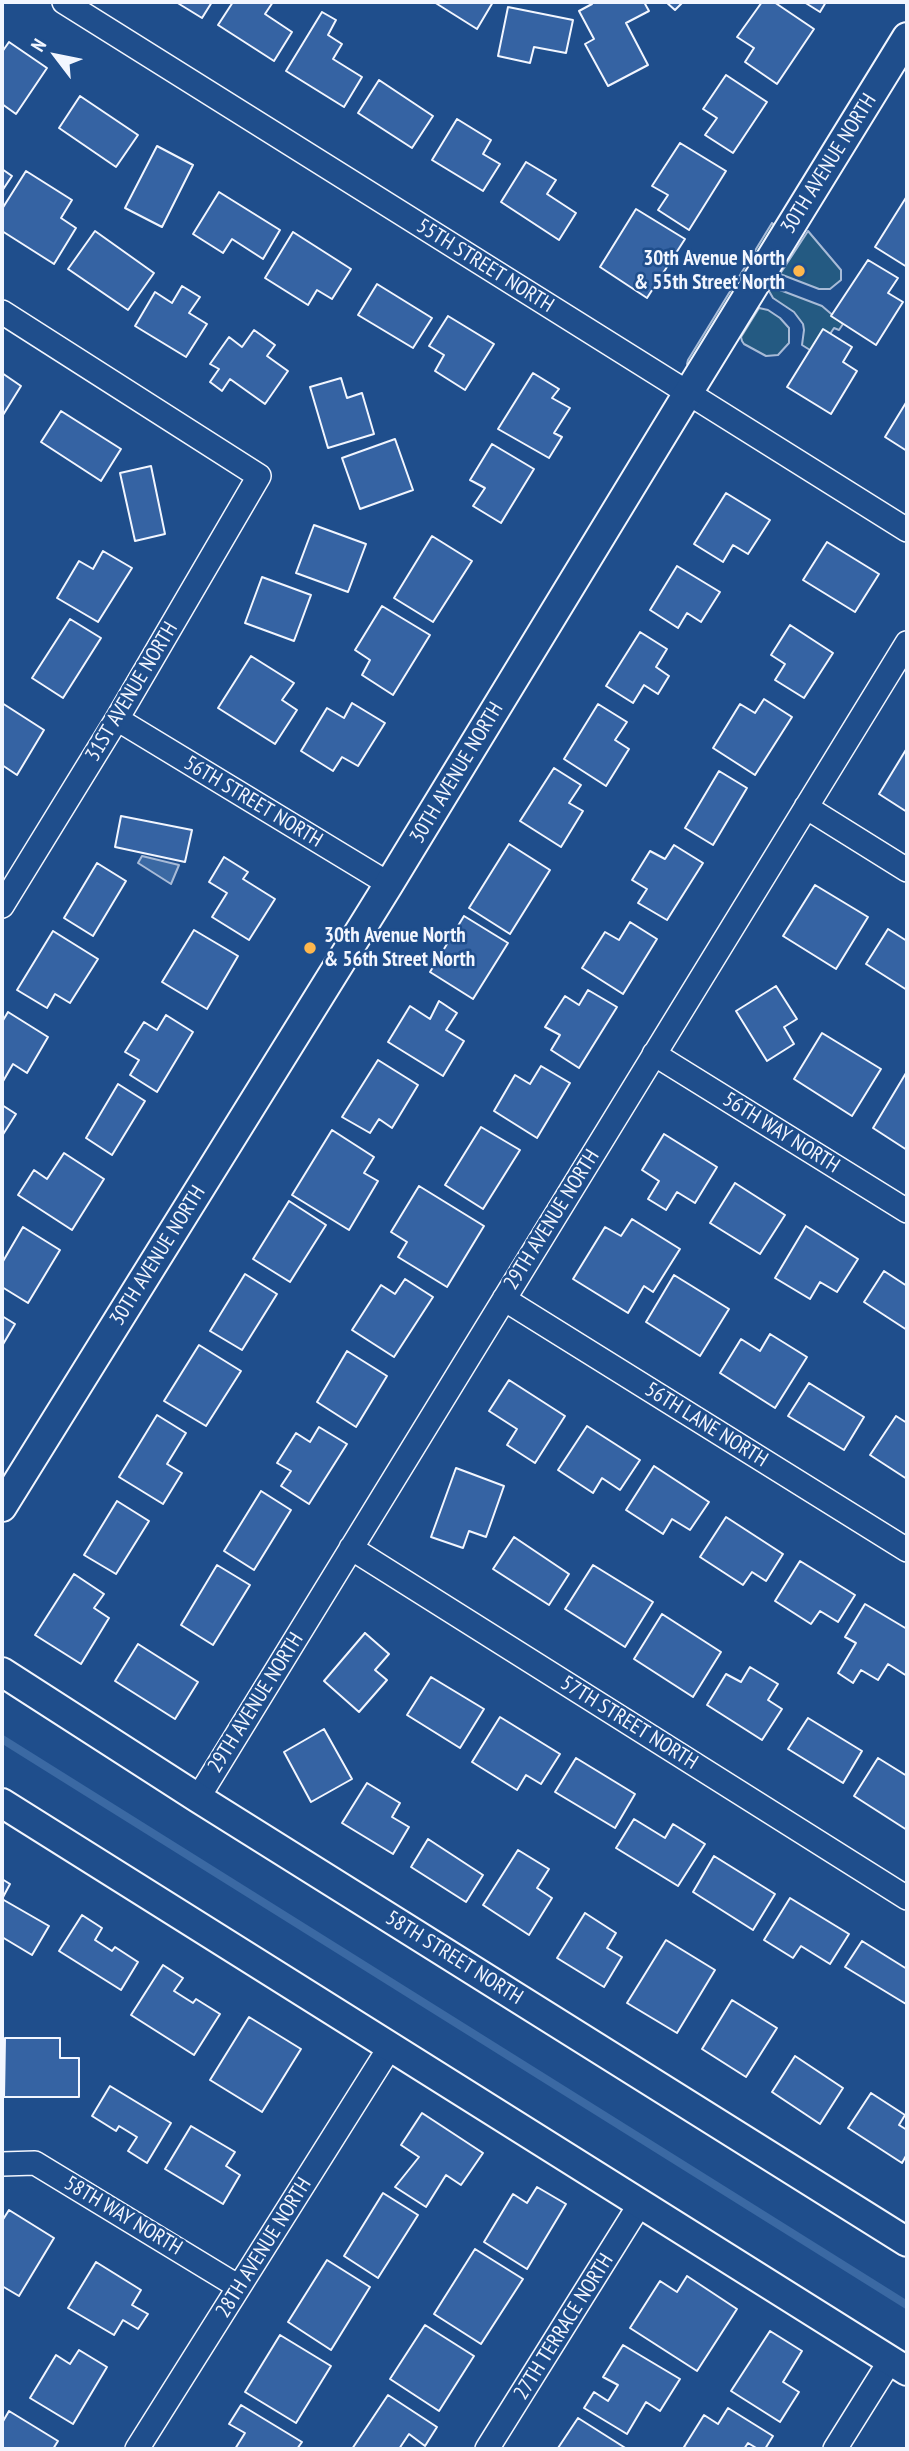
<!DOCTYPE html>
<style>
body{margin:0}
#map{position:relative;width:909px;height:2451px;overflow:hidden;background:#1f4e8c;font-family:"PT Sans Narrow",sans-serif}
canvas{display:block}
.frame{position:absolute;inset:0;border:4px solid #f2f6ff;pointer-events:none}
.north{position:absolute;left:21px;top:21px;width:70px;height:70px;-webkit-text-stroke:5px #1f4e8c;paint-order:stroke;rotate:302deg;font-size:19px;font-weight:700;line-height:28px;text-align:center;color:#f2f6ff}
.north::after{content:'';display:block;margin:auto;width:24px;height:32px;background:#f2f6ff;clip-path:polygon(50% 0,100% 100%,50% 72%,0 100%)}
</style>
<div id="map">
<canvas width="909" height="2451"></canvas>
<div class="frame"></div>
<div class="north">N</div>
</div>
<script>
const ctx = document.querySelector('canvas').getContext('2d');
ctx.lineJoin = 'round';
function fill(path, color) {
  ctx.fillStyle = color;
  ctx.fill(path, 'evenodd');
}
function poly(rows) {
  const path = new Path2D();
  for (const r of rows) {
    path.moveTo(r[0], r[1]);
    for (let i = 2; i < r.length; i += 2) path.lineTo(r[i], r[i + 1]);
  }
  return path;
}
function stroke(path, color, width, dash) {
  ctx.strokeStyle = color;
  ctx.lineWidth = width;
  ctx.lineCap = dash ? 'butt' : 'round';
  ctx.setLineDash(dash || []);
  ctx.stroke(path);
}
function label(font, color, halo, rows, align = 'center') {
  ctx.font = font + ' "PT Sans Narrow",sans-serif';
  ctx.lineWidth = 5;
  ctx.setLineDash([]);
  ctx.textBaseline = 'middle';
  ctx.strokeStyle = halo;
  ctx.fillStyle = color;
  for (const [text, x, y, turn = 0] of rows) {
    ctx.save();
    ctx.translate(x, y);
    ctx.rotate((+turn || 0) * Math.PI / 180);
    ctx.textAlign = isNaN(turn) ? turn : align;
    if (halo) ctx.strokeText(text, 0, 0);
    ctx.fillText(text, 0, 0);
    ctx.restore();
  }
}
const green = poly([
 [772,223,776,227,690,364,687,364,688,360,772,223],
 [808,231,841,270,841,280,830,289,819,289,780,274,808,231],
 [772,287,822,306,843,324,839,330,834,328,830,334,810,350,802,345,804,330,803,324,794,312,773,298,769,291,772,287],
 [759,308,768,310,780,318,789,328,789,343,778,355,766,356,744,344,742,341,741,337,759,308]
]);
fill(green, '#245a82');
stroke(green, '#a8bbd7', 2);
const water = poly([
 [142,856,179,865,171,884,138,863,142,856]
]);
fill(water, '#3b69a3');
stroke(water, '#a8bbd7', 2);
stroke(poly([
 [2,1739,907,2305]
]), '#3b69a3', 8);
const building = poly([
 [176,2,212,2,202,18,176,2],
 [233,2,273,2,265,14,292,32,274,61,218,25,233,2],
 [434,2,493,2,477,29,434,2],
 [591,2,644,2,649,11,626,23,648,65,608,86,585,44,594,39,579,11,592,4,591,2],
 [666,2,683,2,675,10,666,2],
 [762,2,774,2,814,29,777,84,745,62,754,48,737,37,762,2],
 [804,2,826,2,820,12,804,2],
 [508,7,573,20,566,53,534,47,530,63,498,56,508,7],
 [322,12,336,20,328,35,342,44,333,59,362,77,344,107,286,71,322,12],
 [9,42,47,68,16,114,2,104,2,52,9,42],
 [726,75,767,102,733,153,705,135,717,118,703,109,726,75],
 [379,80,433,116,412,148,358,113,379,80],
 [80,96,138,135,116,167,59,128,80,96],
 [457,119,491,140,483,154,500,164,483,191,432,160,457,119],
 [680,143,726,171,689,230,658,210,668,195,652,186,680,143],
 [157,146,193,165,162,227,125,208,157,146],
 [526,162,556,180,547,194,576,213,559,240,501,202,526,162],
 [2,169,12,176,2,191,2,169],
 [26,171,72,200,61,218,76,228,54,264,2,231,2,209,26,171],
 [219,192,280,230,263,259,232,239,223,253,193,234,219,192],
 [907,196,907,267,875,247,907,196],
 [636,209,685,239,647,298,600,267,636,209],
 [95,231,154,273,128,310,68,269,95,231],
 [293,232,351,269,332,299,317,290,308,305,265,278,293,232],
 [868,260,898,278,888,293,903,302,876,345,831,316,868,260],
 [377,284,432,318,413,348,358,315,377,284],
 [182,286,200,297,189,313,207,324,186,357,135,326,155,292,172,303,182,286],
 [448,316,494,344,465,390,435,371,444,355,429,346,448,316],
 [823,329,852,347,843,362,857,371,831,414,787,387,823,329],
 [254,330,275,345,267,356,288,371,265,404,230,379,222,391,210,382,219,369,210,364,229,337,242,347,254,330],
 [2,373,21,386,3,415,2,414,2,373],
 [533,373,559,389,552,398,570,408,554,433,562,437,549,458,498,429,533,373],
 [341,378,347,398,362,393,374,434,328,448,310,387,341,378],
 [907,401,907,451,885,437,907,401],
 [61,411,121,449,101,481,41,442,61,411],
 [395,439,413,490,360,509,342,458,395,439],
 [492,444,534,469,501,523,473,506,485,488,470,480,492,444],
 [151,466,165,534,135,541,120,473,151,466],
 [726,493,770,520,748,554,733,545,723,562,694,544,726,493],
 [314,525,366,544,348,592,296,573,314,525],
 [432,536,472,561,433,622,394,598,432,536],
 [827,542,879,574,855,612,803,580,827,542],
 [103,551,132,568,98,622,57,598,79,561,93,569,103,551],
 [677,566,720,592,701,622,687,613,678,628,650,610,677,566],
 [262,577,311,595,294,641,245,623,262,577],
 [382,606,430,635,393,695,362,675,370,660,355,650,382,606],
 [70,619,101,638,63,698,32,678,70,619],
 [790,625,833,653,804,698,775,680,785,664,771,655,790,625],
 [640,632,667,649,656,667,669,676,658,694,644,685,633,703,606,686,640,632],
 [251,656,294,683,282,700,297,710,275,744,218,708,251,656],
 [764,699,792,717,755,775,713,748,740,704,755,713,764,699],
 [2,703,44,730,17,775,2,765,2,703],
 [352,703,385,723,358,766,342,757,333,771,301,751,327,708,344,718,352,703],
 [598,704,627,722,615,740,629,749,606,786,564,759,598,704],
 [907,748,907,812,879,794,907,748],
 [554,768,581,785,569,803,583,811,561,847,520,821,554,768],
 [719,771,747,788,713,845,685,828,719,771],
 [121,816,192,830,185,862,115,847,121,816],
 [509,844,550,870,510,934,469,908,509,844],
 [674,845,703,863,667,920,638,903,647,889,632,880,650,851,665,859,674,845],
 [224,857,248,872,243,879,275,899,249,940,212,917,227,893,209,882,224,857],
 [97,863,126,881,93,936,64,918,97,863],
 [815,885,868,917,836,969,783,936,815,885],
 [464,916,508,943,473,999,430,972,464,916],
 [630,922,657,939,623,994,582,968,605,932,619,940,630,922],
 [888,929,907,941,907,990,866,964,888,929],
 [194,930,238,956,207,1009,162,982,194,930],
 [53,931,98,959,70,1003,55,994,47,1008,17,990,53,931],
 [776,986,797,1019,784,1027,794,1044,767,1061,736,1011,776,986],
 [588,990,617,1007,579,1068,551,1050,560,1035,545,1027,565,996,579,1005,588,990],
 [439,1001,457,1013,446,1030,464,1041,443,1076,388,1042,410,1006,430,1019,439,1001],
 [8,1012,48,1037,27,1073,13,1064,2,1083,2,1022,8,1012],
 [166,1015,193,1032,157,1092,130,1075,139,1060,125,1052,144,1022,157,1030,166,1015],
 [822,1033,881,1069,852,1116,794,1079,822,1033],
 [378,1060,418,1085,392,1128,379,1119,370,1133,342,1117,378,1060],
 [541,1066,570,1083,537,1138,494,1111,515,1075,530,1084,541,1066],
 [906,1073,907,1074,907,1150,873,1128,906,1073],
 [118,1084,145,1101,112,1155,86,1138,118,1084],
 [2,1105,16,1114,2,1136,2,1105],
 [481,1127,520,1150,483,1209,445,1185,481,1127],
 [332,1130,374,1157,364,1173,378,1181,349,1230,292,1195,332,1130],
 [664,1134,717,1167,695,1203,677,1192,666,1210,648,1199,659,1181,642,1170,664,1134],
 [64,1153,104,1179,72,1230,18,1195,34,1170,47,1179,64,1153],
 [735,1183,785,1215,760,1254,710,1223,735,1183],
 [419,1186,484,1226,447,1287,398,1257,407,1242,391,1232,419,1186],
 [289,1201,326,1225,290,1282,253,1259,289,1201],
 [632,1219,680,1249,653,1292,644,1286,628,1313,573,1279,605,1227,621,1236,632,1219],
 [806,1226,858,1259,837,1292,820,1282,810,1299,775,1278,806,1226],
 [23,1227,60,1250,28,1303,2,1287,2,1263,23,1227],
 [884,1271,907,1286,907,1330,864,1302,884,1271],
 [245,1274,277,1294,242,1350,210,1331,245,1274],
 [674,1275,729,1309,700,1356,646,1322,674,1275],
 [405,1279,433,1297,394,1357,352,1330,381,1285,395,1294,405,1279],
 [2,1316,15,1324,2,1346,2,1316],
 [770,1334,807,1357,775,1408,720,1373,741,1339,760,1351,770,1334],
 [199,1345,241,1371,206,1426,164,1401,199,1345],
 [347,1351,387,1376,356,1427,317,1402,347,1351],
 [509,1380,565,1416,535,1463,507,1445,517,1429,489,1411,509,1380],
 [809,1383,864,1417,844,1450,788,1416,809,1383],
 [157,1415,186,1433,167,1464,182,1473,163,1504,119,1477,157,1415],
 [896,1416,907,1423,907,1479,870,1455,896,1416],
 [587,1426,640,1460,620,1490,602,1478,593,1493,558,1470,587,1426],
 [319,1427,347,1444,309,1504,281,1486,291,1471,277,1463,296,1433,310,1442,319,1427],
 [654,1466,709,1502,690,1530,672,1519,663,1534,626,1510,654,1466],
 [456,1468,504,1486,486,1537,469,1531,463,1548,431,1537,456,1468],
 [261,1491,291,1510,254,1570,224,1551,261,1491],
 [117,1501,149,1521,116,1574,84,1555,117,1501],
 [726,1517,783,1554,766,1581,752,1572,743,1585,700,1557,726,1517],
 [514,1537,569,1574,549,1605,493,1569,514,1537],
 [800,1561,855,1595,838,1622,820,1611,811,1624,775,1601,800,1561],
 [217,1565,250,1585,213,1645,181,1625,217,1565],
 [593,1565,653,1602,625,1647,565,1609,593,1565],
 [74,1574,104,1594,94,1608,109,1618,81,1664,35,1635,74,1574],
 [865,1604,907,1629,907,1676,888,1664,878,1680,861,1670,853,1683,838,1673,856,1643,845,1637,865,1604],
 [662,1614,721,1652,693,1697,634,1659,662,1614],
 [365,1633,389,1654,375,1670,387,1680,359,1712,324,1681,365,1633],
 [138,1644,198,1682,175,1719,115,1681,138,1644],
 [750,1667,778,1684,768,1700,782,1709,762,1740,707,1705,726,1674,741,1682,750,1667],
 [431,1677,484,1709,460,1748,407,1715,431,1677],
 [500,1717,560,1754,541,1784,526,1775,517,1790,472,1762,500,1717],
 [808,1718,862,1751,843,1783,788,1749,808,1718],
 [324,1729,352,1779,311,1802,284,1752,324,1729],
 [576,1758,635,1794,615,1828,555,1792,576,1758],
 [878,1758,907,1776,907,1830,854,1796,878,1758],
 [367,1783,400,1803,392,1817,409,1827,393,1854,342,1823,367,1783],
 [634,1819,665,1838,673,1824,705,1844,678,1886,616,1848,634,1819],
 [428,1839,483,1875,466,1902,411,1867,428,1839],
 [518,1850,549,1869,537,1888,552,1898,529,1935,483,1905,518,1850],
 [714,1856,775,1894,753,1930,693,1892,714,1856],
 [2,1879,10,1884,2,1899,49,1926,32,1955,2,1937,2,1879],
 [790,1898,849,1934,830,1964,801,1946,793,1958,764,1940,790,1898],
 [585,1913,616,1933,607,1948,622,1957,604,1987,557,1958,585,1913],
 [82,1915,102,1928,95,1940,112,1951,115,1947,138,1962,121,1990,59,1951,82,1915],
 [666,1940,715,1970,677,2033,627,2003,666,1940],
 [862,1941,907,1969,906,2004,845,1967,862,1941],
 [163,1965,183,1978,174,1991,193,2003,196,1999,220,2014,194,2055,131,2015,163,1965],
 [732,2000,777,2028,746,2077,702,2049,732,2000],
 [249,2017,301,2049,262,2112,210,2080,249,2017],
 [5,2038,60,2038,60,2058,79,2058,79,2097,4,2097,5,2038],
 [795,2056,843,2088,820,2124,772,2092,795,2056],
 [110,2086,171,2123,147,2163,128,2151,137,2137,119,2126,116,2131,92,2116,110,2086],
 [871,2093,905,2115,899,2125,907,2130,907,2154,902,2163,848,2128,871,2093],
 [422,2113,483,2153,461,2185,446,2175,426,2207,395,2187,419,2157,401,2145,422,2113],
 [191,2126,235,2152,226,2166,240,2175,223,2204,165,2169,191,2126],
 [537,2187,566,2204,527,2269,484,2242,513,2194,527,2203,537,2187],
 [383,2193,418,2215,378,2278,344,2256,383,2193],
 [9,2210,54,2238,19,2296,2,2286,2,2221,9,2210],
 [475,2249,523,2279,481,2344,434,2314,475,2249],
 [327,2260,370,2287,331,2350,288,2322,327,2260],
 [96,2262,141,2290,132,2305,148,2314,138,2329,123,2320,114,2335,68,2308,96,2262],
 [687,2276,737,2309,697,2371,630,2328,660,2281,677,2292,687,2276],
 [425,2325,474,2356,439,2411,390,2379,425,2325],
 [770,2331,802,2351,783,2382,799,2392,780,2422,731,2391,770,2331],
 [280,2335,331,2366,296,2423,245,2392,280,2335],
 [623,2345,680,2379,660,2411,646,2402,627,2434,584,2408,594,2392,608,2401,618,2385,603,2377,623,2345],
 [79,2350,107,2367,73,2424,30,2398,56,2355,70,2364,79,2350],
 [388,2395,437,2427,425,2446,409,2434,399,2449,352,2449,388,2395],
 [241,2405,302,2442,297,2449,235,2449,245,2433,229,2424,241,2405],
 [728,2408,773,2436,765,2449,758,2449,748,2443,744,2449,688,2449,684,2447,704,2415,718,2424,728,2408],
 [9,2411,58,2441,53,2449,2,2449,2,2423,9,2411],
 [578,2418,627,2449,558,2448,578,2418]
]);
fill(building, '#3563a3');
stroke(building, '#f2f6ff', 2);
const minor = poly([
 [64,2,907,530],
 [2,312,259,476,117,719,2,906],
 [117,719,389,884],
 [806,807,907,870],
 [654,1054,907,1211],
 [504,1299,907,1550],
 [351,1548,907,1898],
 [198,1798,907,643],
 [2,2164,35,2163,239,2287],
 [137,2449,390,2047],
 [487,2449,640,2204],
 [835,2449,890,2361]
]);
const tertiary = poly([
 [2,1507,389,884,688,393,907,37],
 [2,1672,198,1798,907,2242],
 [2,1803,907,2371]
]);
stroke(minor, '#f2f6ff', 26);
stroke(tertiary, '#f2f6ff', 32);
stroke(minor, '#1f4e8c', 23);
stroke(tertiary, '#1f4e8c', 28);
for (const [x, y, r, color] of [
 [799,271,7,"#ffb74d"],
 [310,948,7,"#ffb74d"]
]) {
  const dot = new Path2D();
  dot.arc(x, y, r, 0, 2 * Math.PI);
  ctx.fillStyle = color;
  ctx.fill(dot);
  stroke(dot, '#1f4e8c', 2.5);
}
label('21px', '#f2f6ff', '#1f4e8c', [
 ["30TH AVENUE NORTH",829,164,-58],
 ["55TH STREET NORTH",485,266,32],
 ["31ST AVENUE NORTH",132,692,-59],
 ["30TH AVENUE NORTH",457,773,-59],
 ["56TH STREET NORTH",253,802,31],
 ["56TH WAY NORTH",781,1133,32],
 ["29TH AVENUE NORTH",552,1220,-58],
 ["30TH AVENUE NORTH",158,1256,-58],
 ["56TH LANE NORTH",706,1425,32],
 ["29TH AVENUE NORTH",256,1703,-58],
 ["57TH STREET NORTH",629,1723,32],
 ["58TH STREET NORTH",454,1958,32],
 ["58TH WAY NORTH",123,2216,31],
 ["28TH AVENUE NORTH",264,2248,-58],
 ["27TH TERRACE NORTH",564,2327,-58]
]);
label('bold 21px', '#f2f6ff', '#1f4e8c', [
 ["30th Avenue North",785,259],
 ["& 55th Street North",785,283],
 ["30th Avenue North",324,936,"left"],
 ["& 56th Street North",324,960,"left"]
], 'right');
</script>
